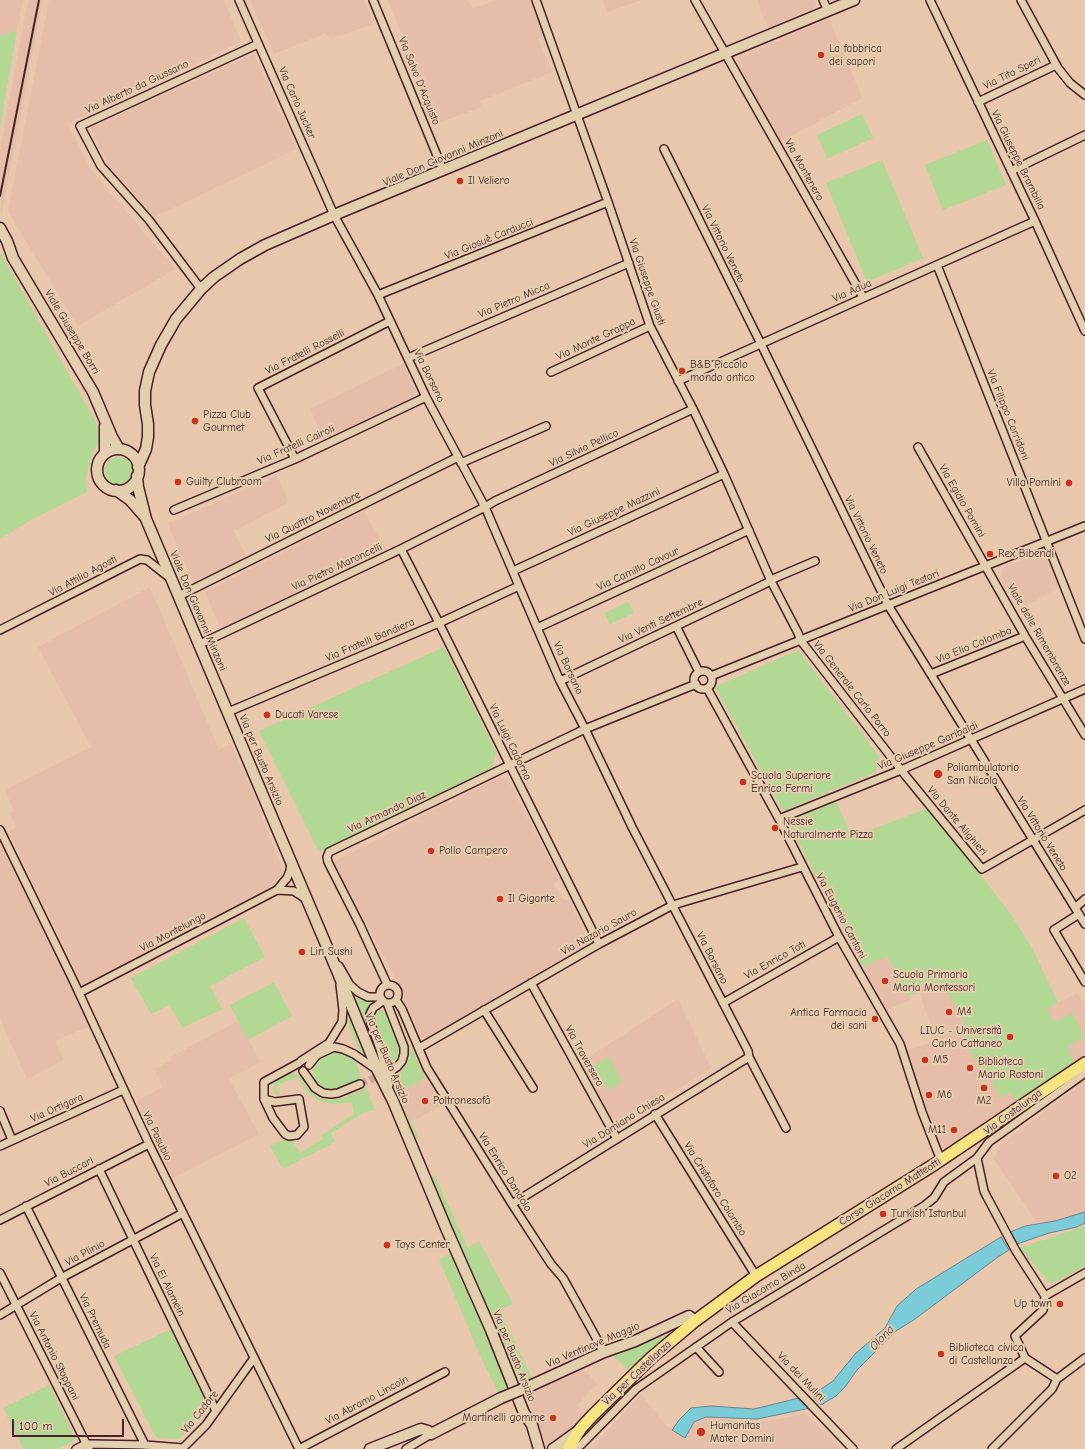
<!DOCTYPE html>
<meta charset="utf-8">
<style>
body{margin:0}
#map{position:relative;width:1085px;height:1449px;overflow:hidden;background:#e8c7ad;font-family:"Comic Neue",sans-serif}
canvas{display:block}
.scale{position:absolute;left:12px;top:1419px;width:112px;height:18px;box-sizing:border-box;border:2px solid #4a1f2b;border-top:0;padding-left:5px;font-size:12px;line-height:14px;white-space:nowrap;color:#4a1f2b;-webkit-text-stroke:3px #e3cead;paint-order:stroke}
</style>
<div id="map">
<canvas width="1085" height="1449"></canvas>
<div class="scale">100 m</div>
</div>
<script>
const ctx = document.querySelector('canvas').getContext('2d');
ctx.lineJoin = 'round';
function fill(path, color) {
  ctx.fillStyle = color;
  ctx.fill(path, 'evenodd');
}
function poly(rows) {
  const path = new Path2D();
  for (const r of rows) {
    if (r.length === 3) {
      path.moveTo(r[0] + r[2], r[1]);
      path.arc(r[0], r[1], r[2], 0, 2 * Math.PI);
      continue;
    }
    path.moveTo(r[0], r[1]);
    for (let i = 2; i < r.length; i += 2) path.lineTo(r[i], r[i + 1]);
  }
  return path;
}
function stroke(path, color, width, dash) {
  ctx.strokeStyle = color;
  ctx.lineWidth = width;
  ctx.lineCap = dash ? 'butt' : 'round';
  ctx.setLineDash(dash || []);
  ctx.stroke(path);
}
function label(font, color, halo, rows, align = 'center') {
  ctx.font = font + ' "Comic Neue",sans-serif';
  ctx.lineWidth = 4;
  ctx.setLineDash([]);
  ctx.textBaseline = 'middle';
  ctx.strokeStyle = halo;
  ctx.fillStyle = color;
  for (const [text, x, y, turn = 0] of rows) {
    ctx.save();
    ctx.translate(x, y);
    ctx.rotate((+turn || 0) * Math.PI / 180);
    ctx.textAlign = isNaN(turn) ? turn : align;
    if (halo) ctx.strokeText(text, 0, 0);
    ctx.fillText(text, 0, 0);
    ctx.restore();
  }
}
fill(poly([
 [0,0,23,0,17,30,0,36],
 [28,0,43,0,1,216,0,149],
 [49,0,224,0,241,42,68,123,91,170,175,269,78,326,8,212],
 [250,0,364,0,374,24,330,39,326,33,274,54],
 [388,0,468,0,473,9,496,0,531,0,544,37,538,39,552,72,480,101,481,107,438,123],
 [603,0,642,0,607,12],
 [757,0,815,0,817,6,768,28],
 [829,18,862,98,780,142,736,60],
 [254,54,297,149,154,217,107,163,90,128],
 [403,364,417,395,325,440,310,409],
 [277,476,289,502,234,531,246,557,201,582,194,582,181,557,168,523],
 [364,511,386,550,220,628,205,592],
 [1046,550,1059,587,1020,610,1001,580,1003,568],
 [150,587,219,750,231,744,252,791,283,871,279,881,88,985,82,984,49,914,47,905,43,904,9,831,16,827,10,813,14,811,6,792,9,788,91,747,38,647],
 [500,777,509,781,559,880,554,883,562,899,564,900,569,900,588,940,587,945,426,1038,421,1038,403,993,334,862,442,806],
 [0,840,92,1025,55,1041,64,1060,27,1079,0,1019],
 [1032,948,1058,1003,1078,993,1085,1007,1085,1057,1016,1101,940,1152,904,1052,936,1040,917,986,931,979,943,983],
 [886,956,907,996,911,995,912,999,887,1010,863,967],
 [678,999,711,1068,619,1125,614,1126,581,1062],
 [238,1021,260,1062,229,1079,259,1134,173,1178,137,1101,163,1087,155,1069,172,1060,171,1057],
 [425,1078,444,1104,411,1122,399,1093],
 [1085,1081,1085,1212,1055,1221,1039,1223,1036,1221,1032,1215,993,1158,1000,1145],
 [583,1368,597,1384,577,1405,585,1414,555,1444,551,1446,545,1443,526,1395],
 [641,1394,665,1425,677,1434,685,1437,694,1424,707,1418,755,1423,806,1414,841,1449,590,1449]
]), '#e6bda9');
fill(poly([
 [17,30,0,128,0,36],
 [862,114,873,138,827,159,817,135],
 [987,140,1006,185,943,210,925,165],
 [882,160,923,258,867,282,826,183],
 [0,252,97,424,100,440,92,454,86,477,87,492,31,520,0,539],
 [119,471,14],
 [628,602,634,613,610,624,604,613],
 [444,647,496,752,492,768,319,852,259,731],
 [798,650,879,756,876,772,783,811,715,687],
 [836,801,852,837,928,808,1010,913,1032,948,1058,1003,1047,1009,1054,1022,1072,1013,1085,1037,1067,1047,1075,1063,1016,1101,1010,1092,1000,1098,990,1076,985,1079,965,1042,963,1037,970,1033,943,984,935,988,930,979,917,986,919,992,907,996,887,956,863,967,788,822],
 [244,918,265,957,210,986,222,1009,182,1028,170,1005,151,1014,131,978],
 [274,982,292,1016,248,1040,230,1005],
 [353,994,365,1000,374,1001,369,1007,367,1013,373,1037,373,1041],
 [382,1010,385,1013,388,1017,400,1046,398,1059,394,1063,388,1067,375,1025,374,1017,378,1011],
 [350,1012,368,1055,360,1053,347,1020],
 [408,1040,425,1078,399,1093,411,1122,419,1138,415,1140,399,1093,392,1077,402,1071,408,1061,410,1052],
 [331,1051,341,1051,350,1055,355,1061,375,1110,365,1112,331,1133,335,1142,283,1169,270,1146,282,1140,292,1141,300,1153,323,1139,321,1135,354,1114,352,1102,331,1104,320,1101,307,1093,298,1077,280,1084,277,1088,280,1094,276,1095,274,1091,274,1081,285,1074,292,1073,298,1075,307,1081,305,1083,315,1095,327,1100,344,1098,363,1090,359,1082,337,1091,329,1091,321,1087,316,1082,313,1074,315,1061,318,1056],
 [609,1057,622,1082,608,1090,594,1065],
 [435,1176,468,1248,479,1241,513,1304,500,1310,534,1382,519,1387,431,1177],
 [1085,1226,1085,1266,1054,1283,1048,1281,1019,1248],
 [452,1253,510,1391,500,1395,483,1362,439,1259],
 [171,1329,207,1405,180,1439,158,1438,154,1434,114,1356],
 [669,1334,628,1370,613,1355],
 [49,1385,76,1440,59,1449,23,1449,3,1408]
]), '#b2d893');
const water = poly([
 [1085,1212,1085,1223,1077,1227,1049,1233,1017,1244,1010,1232,1025,1226,1055,1221,1085,1212],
 [1001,1237,1009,1250,998,1257,915,1319,896,1331,857,1370,845,1387,836,1396,821,1405,812,1395,833,1381,855,1354,885,1328,897,1306,916,1289,1001,1237],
 [799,1398,810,1408,757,1419,706,1417,694,1422,685,1438,672,1430,679,1420,691,1408,711,1406,754,1409,799,1398]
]);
fill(water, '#7ccbd8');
stroke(water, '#688693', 1);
stroke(poly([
 [360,1084,384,1074]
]), '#c8a593', 7, [7, 3.5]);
const street = poly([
 [239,0,334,215,378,295,426,397,485,507,560,681,585,729,632,827,748,1051,749,1057,786,1128],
 [373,0,443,170],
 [536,0,608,202,650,326,693,409,724,474,771,581,798,633,801,641,905,775,982,869,1085,810],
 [695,0,863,297],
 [823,0,828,11],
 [930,0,1035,221,1085,331],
 [1021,0,1058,68,1070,83,1085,95],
 [978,102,1056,65],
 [664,149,761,344,888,605,1085,924],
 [1011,171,1085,135],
 [937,265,1085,639],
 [201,289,149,220,101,166,80,126,258,44],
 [378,295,608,202],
 [408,358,629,263],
 [551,372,650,326],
 [678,381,1035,221],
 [918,447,1025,636,1085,735],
 [295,459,258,388,390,321],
 [461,463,546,426],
 [174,510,295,459,426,397],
 [401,549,439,623,599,944],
 [513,571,724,474],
 [179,596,458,457],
 [676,626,699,672],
 [537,628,749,530],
 [0,630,140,559,147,560,170,578],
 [198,645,401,549,485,507,495,501,693,409],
 [703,680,9],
 [931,674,1025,636],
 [711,676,1085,526],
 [560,681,771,581,775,578,815,561],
 [707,688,779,819,839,937,900,1044,922,1112,938,1153,942,1159],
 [228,712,439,623,519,586],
 [779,819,901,770,1085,689],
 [0,830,74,982,149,1144,299,1449],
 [277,890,294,891,306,899],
 [1075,908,1085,899],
 [1079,914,1054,930,1085,982],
 [339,966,350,985,358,992,368,997,380,997],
 [531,983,617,1139],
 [387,984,360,925,328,862,327,857,329,852,585,729,696,684],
 [389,994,9],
 [79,993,277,890,287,878,290,871,291,862],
 [396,1000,402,1009,427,1068,512,1204,551,1264,563,1278,604,1352],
 [383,1001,373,1008,370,1014,371,1024,380,1049,389,1085],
 [387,1003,404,1047,404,1054,402,1061,397,1067,390,1072],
 [723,1003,839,937],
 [484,1010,533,1088],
 [419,1048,599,944,673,905,802,867],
 [301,1061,329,1043,342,1022,343,1010,340,985],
 [309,1065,317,1055,334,1047,343,1049,354,1054,377,1070],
 [303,1071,315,1088,323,1093,331,1094,338,1093,360,1084],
 [264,1099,275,1102,299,1099,304,1127,297,1135,289,1136,285,1134,273,1118,264,1099,264,1082,299,1063],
 [0,1111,12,1140],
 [655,1114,756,1276],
 [0,1146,123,1090],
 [977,1158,984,1191,987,1197,1016,1251,1045,1296],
 [99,1169,216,1411],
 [512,1204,749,1057],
 [26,1206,145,1445],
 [0,1220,149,1144],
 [0,1273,89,1449],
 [0,1315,61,1278,183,1213],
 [732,1322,853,1449],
 [696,1347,719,1372],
 [1057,1379,1025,1358,1015,1336,1043,1310,1045,1296,1085,1273],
 [76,1449,86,1444,91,1444,145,1445,183,1448,206,1425,254,1358],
 [299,1449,445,1372],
 [406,1449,431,1434],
 [575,1449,581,1445,636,1389,732,1322,924,1206,934,1198,944,1182,977,1158,989,1142,1085,1073],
 [896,1449,1025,1358],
 [992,1449,1052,1389,1057,1379,1085,1358]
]);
const secondary = poly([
 [0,228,7,241,13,258,93,392,112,437,119,449],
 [105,426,105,453],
 [118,470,21],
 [138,467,146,449,148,437,148,424,145,405,145,391,149,372,161,345,176,319,201,289,214,277,240,259,265,245,334,215,854,0],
 [137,476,138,487,146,519,338,973,378,1071,393,1101,446,1228,491,1330,524,1413,532,1425,539,1449],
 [116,490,130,500,144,516],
 [530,1386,604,1352,635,1341,689,1316,695,1321],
 [370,1449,421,1429,428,1431,431,1434,501,1398],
 [553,1449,556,1447,578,1431]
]);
const primary = poly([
 [568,1449,581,1428,593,1415,651,1358,695,1321,756,1276,935,1164,1085,1063]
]);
stroke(street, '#4a1f2b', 10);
stroke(secondary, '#4a1f2b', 13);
stroke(primary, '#4a1f2b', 14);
stroke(street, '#e3cead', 7);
stroke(secondary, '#e3cead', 10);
stroke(primary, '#f6e381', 11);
stroke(poly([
 [0,196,39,0]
]), '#4a1f2b', 2);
const secondaryBridge = poly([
 [501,1398,530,1386]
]);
stroke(secondaryBridge, '#4a1f2b', 13, []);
stroke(secondaryBridge, '#e3cead', 10);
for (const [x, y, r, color] of [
 [821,55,4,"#c8321e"],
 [460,181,4,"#c8321e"],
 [682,371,4,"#c8321e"],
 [195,421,4,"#c8321e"],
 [178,482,4,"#c8321e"],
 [1069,483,4,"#c8321e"],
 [990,554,4,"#c8321e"],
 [267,715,4,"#c8321e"],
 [938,774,5,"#c8321e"],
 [743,782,4,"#c8321e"],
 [775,828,4,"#c8321e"],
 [431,851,4,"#c8321e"],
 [500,899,4,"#c8321e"],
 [302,952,4,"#c8321e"],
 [885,981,4,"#c8321e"],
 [949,1012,4,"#c8321e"],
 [875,1019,4,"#c8321e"],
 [1010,1037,4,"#c8321e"],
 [925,1060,4,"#c8321e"],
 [970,1068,4,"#c8321e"],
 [984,1088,4,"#c8321e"],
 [929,1095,4,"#c8321e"],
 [425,1101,4,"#c8321e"],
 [954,1130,4,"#c8321e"],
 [1056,1176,4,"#c8321e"],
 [883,1214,4,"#c8321e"],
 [387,1245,4,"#c8321e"],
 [1060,1304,4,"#c8321e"],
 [941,1354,4,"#c8321e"],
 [553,1418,4,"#c8321e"],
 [701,1432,5,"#c8321e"]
]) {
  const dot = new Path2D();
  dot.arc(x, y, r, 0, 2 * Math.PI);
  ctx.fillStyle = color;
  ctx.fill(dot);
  stroke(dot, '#e3cead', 1.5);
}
label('11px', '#4a1f2b', '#e3cead', [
 ["La fabbrica",829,49],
 ["dei sapori",829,62],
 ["Il Veliero",468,181],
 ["B&B Piccolo",690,365],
 ["mondo antico",690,378],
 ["Pizza Club",203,415],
 ["Gourmet",203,428],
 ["Guilty Clubroom",186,482],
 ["Villa Pomini",1061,483,"right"],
 ["Rex Bibendi",998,554],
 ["Ducati Varese",275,715],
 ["Poliambulatorio",947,768],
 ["San Nicola",947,781],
 ["Scuola Superiore",751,776],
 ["Enrico Fermi",751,789],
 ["Nessie",783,822],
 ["Naturalmente Pizza",783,835],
 ["Pollo Campero",439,851],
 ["Il Gigante",508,899],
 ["Lin Sushi",310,952],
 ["Scuola Primaria",893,975],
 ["Maria Montessori",893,988],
 ["M4",957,1012],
 ["Antica Farmacia",867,1013,"right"],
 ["dei sani",867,1026,"right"],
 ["LIUC - Università",1002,1031,"right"],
 ["Carlo Cattaneo",1002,1044,"right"],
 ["M5",933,1060],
 ["Biblioteca",978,1062],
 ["Mario Rostoni",978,1075],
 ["M6",937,1095],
 ["Poltronesofà",433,1101],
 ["M2",984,1101,"center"],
 ["M11",946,1130,"right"],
 ["O2",1064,1176],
 ["Turkish Istanbul",891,1214],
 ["Toys Center",395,1245],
 ["Up town",1052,1304,"right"],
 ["Biblioteca civica",949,1348],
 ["di Castellanza",949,1361],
 ["Martinelli gomme",545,1418,"right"],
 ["Humanitas",710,1426],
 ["Mater Domini",710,1439]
], 'left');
label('11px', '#4a1f2b', '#e3cead', [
 ["Via Tito Speri",1012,73,-26],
 ["Via Salvo D'Acquisto",419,81,68],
 ["Via Alberto da Giussano",137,87,-25],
 ["Via Carlo Jucker",297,103,66],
 ["Viale Don Giovanni Minzoni",443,158,-23],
 ["Via Giuseppe Brambilla",1018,160,64],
 ["Via Montenero",804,170,61],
 ["Via Giosuè Carducci",489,239,-22],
 ["Via Vittorio Veneto",723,244,64],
 ["Via Giuseppe Giusti",647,282,71],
 ["Via Adua",852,291,-24],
 ["Via Pietro Micca",514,300,-23],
 ["Viale Giuseppe Borri",72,332,59],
 ["Via Monte Grappa",596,339,-25],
 ["Via Fratelli Rosselli",305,352,-27],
 ["Via Borsano",429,376,64],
 ["Via Filippo Corridoni",1008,415,68],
 ["Via Fratelli Cairoli",296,445,-24],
 ["Via Silvio Pellico",584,448,-25],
 ["Via Egidio Pomini",962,501,60],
 ["Via Giuseppe Mazzini",614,512,-25],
 ["Via Quattro Novembre",313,517,-26],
 ["Via Vittorio Veneto",866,535,64],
 ["Via Pietro Maroncelli",337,567,-25],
 ["Via Camillo Cavour",638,569,-25],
 ["Via Attilio Agosti",83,576,-28],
 ["Via Don Luigi Testori",894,591,-22],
 ["Viale Don Giovanni Minzoni",198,611,67],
 ["Via Venti Settembre",661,621,-25],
 ["Viale delle Rimembranze",1039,635,60],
 ["Via Fratelli Bandiera",370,640,-23],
 ["Via Elio Colombo",974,645,-22],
 ["Via Borsano",568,668,65],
 ["Via Generale Carlo Porro",852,689,52],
 ["Via Luigi Cadorna",510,742,64],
 ["Via Giuseppe Garibaldi",928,746,-23],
 ["Via per Busto Arsizio",261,760,67],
 ["Via Armando Diaz",387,812,-25],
 ["Via Dante Alighieri",957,821,50],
 ["Via Vittorio Veneto",1042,834,58],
 ["Via Eugenio Cantoni",841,916,62],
 ["Via Montelungo",173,932,-28],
 ["Via Nazario Sauro",599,932,-29],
 ["Via Borsano",712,958,63],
 ["Via Enrico Toti",775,960,-29],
 ["Via Traversera",584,1056,61],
 ["Via per Busto Arsizio",387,1058,67],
 ["Via Ortigara",57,1108,-24],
 ["Via Costalunga",1013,1112,-36],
 ["Via Damiano Chiesa",624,1121,-32],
 ["Via Pasubio",157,1136,64],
 ["Via Buccari",69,1172,-27],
 ["Via Enrico Dandolo",505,1172,58],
 ["Via Cristoforo Colombo",715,1189,58],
 ["Corso Giacomo Matteotti",890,1192,-32],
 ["Via Plinio",85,1253,-28],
 ["Via El Alamein",167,1285,64],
 ["Via Giacomo Binda",766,1288,-31],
 ["Via Premuda",95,1321,64],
 ["Via Ventinove Maggio",593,1345,-23],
 ["Via Antonio Stoppani",54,1356,63],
 ["Via per Busto Arsizio",514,1356,68],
 ["Via per Castellanza",637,1373,-43],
 ["Via dei Mulini",801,1377,46],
 ["Via Abramo Lincoln",367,1400,-28],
 ["Via Cadore",200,1412,-51]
]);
label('italic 12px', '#523945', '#e3cead', [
 ["Olona",882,1338,-46]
]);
</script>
